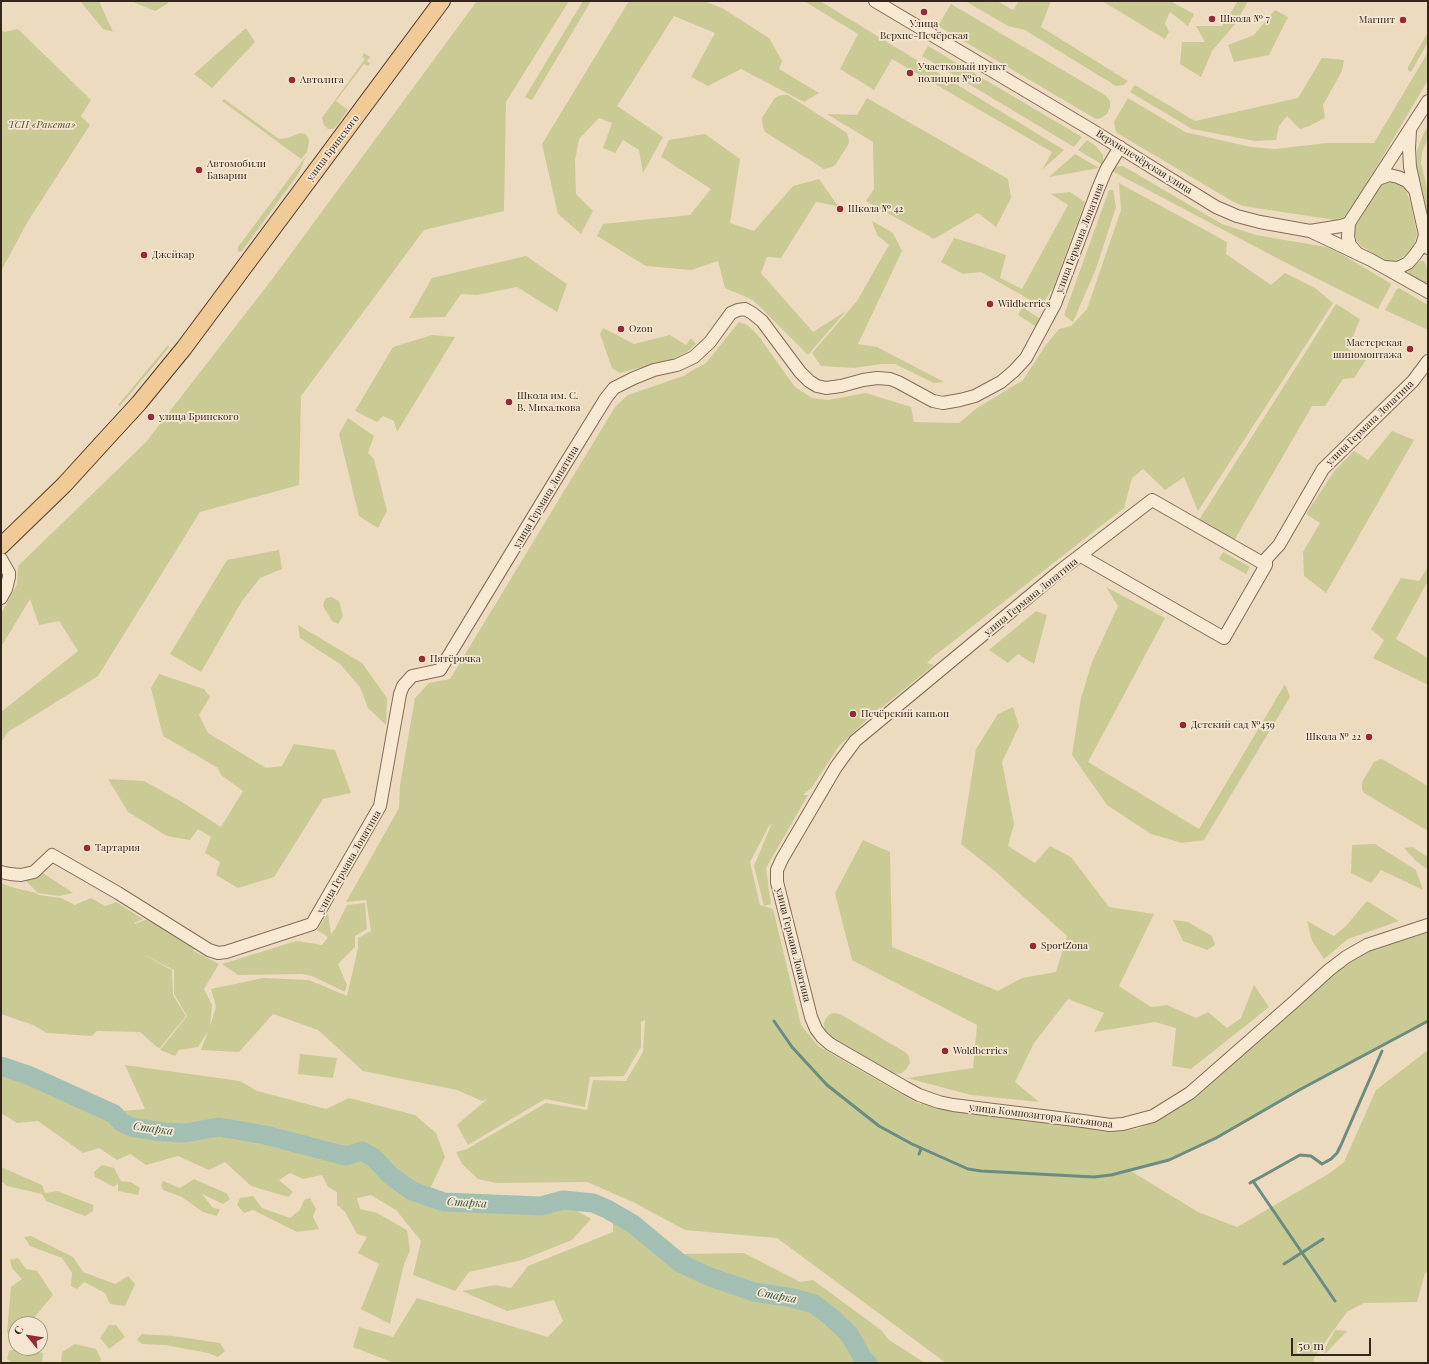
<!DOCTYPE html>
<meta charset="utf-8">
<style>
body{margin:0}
#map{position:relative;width:1429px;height:1364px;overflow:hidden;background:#eddbc0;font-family:"Playfair Display",serif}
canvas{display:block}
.frame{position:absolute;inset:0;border:2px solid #35261d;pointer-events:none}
.north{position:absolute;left:8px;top:1316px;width:40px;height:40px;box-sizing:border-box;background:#f4e6d0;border:1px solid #a89988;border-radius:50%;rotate:300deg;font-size:11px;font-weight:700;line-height:16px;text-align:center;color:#35261d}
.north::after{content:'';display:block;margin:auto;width:14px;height:18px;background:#932a36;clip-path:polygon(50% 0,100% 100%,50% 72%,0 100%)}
.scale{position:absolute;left:1291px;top:1338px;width:80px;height:18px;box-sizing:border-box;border:2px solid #35261d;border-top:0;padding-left:5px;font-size:12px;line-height:14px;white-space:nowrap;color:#35261d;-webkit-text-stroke:3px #f4e6d0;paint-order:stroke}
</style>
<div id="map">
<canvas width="1429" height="1364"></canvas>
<div class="frame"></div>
<div class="north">С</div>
<div class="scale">50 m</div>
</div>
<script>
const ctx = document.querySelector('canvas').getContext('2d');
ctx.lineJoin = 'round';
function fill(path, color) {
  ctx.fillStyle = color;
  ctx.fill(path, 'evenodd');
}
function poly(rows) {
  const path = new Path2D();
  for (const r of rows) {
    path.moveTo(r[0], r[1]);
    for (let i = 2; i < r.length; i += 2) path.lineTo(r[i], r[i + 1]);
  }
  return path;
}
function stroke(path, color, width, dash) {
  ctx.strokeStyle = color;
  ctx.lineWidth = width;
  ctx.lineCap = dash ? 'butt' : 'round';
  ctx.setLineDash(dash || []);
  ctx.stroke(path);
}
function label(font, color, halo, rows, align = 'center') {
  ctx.font = font + ' "Playfair Display",serif';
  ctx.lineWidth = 3.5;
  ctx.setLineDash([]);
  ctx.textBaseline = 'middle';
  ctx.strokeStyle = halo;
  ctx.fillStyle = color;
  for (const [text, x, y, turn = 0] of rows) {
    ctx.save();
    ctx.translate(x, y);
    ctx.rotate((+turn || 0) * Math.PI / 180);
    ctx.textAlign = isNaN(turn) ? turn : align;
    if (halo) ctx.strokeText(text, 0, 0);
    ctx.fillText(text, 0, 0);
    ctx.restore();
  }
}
fill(poly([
 [80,1,99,1,113,32,103,29],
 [131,1,169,1,167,4,155,11],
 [477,1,569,1,506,102,504,211,424,230,301,396,299,485,200,512,98,676,8,732,1,742,1,712,78,651,59,621,39,625,30,599,1,647,1,614,17,584,18,566,146,442,273,278],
 [583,1,591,1,532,100,525,97],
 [629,1,704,1,722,8,769,38,782,61,779,69,819,93,804,102,741,69,708,86,691,77,715,33,674,16,617,106,663,137,643,173,639,150,623,140,615,153,603,148,612,123,599,118,579,139,575,160,576,194,593,211,581,234,558,214,542,144],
 [804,1,820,1,1064,150,1042,170,1052,152,892,59,874,90,840,69,858,34],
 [965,1,997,1,1013,10,1019,1,1051,1,1041,27,1128,81,1124,85,1116,86,1025,30,1008,26],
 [1102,1,1170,1,1194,14,1188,26,1170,12,1165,23,1169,32,1165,39],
 [1238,1,1248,1,1236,23,1212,51,1201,77,1180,64,1182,42,1205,42,1196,26,1222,26],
 [951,4,1105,95,1110,101,1110,107,1107,114,1101,118,1096,119,938,26],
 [1275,10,1288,17,1269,55,1234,62,1228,45,1254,35],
 [246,28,255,42,212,88,194,74],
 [18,29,91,100,81,116,90,125,28,221,1,271,1,30,4,32],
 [1428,32,1428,42,1411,72,1408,70,1408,67],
 [928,46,1082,137,1074,147,922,56],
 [1428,52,1428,80,1354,205,1344,217,1335,220,1243,206,1232,201,1117,133,1115,128,1114,122,1128,98,1185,132,1251,147,1275,149,1327,143,1374,143],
 [364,53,370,57,367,61,370,63,368,66,364,64,336,101,348,110,335,128,331,129,328,129,324,125,322,118,365,59,362,57],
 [1322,58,1344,60,1342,71,1323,105,1325,118,1309,126,1300,129,1287,116,1279,126,1276,140,1255,141,1192,129,1130,92,1135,85,1195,121,1298,98],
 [783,95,788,95,847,133,849,141,848,145,836,164,832,167,824,169,765,132,763,127,762,118,774,99,778,96],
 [867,98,1008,179,1011,198,996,227,978,213,934,239,866,201,874,189,873,142,827,114,857,115],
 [224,99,279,139,287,138,301,133,305,134,308,137,309,142,307,152,301,159,222,101],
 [1428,126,1428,138,1422,152,1421,163,1428,192,1428,222,1417,171,1417,150,1423,135],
 [705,134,740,159,730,223,754,231,793,186,819,179,838,206,816,202,781,258,767,257,761,273,813,332,846,311,808,355,753,300,725,288,718,261,691,270,646,266,597,236,603,224,690,215,711,189,661,157,669,140],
 [1087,140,1096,146,1103,155,1103,165,1078,150],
 [1075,154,1099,168,1049,177],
 [306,156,299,173,242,251,239,252,238,250,238,247],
 [1119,166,1123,166,1222,224,1256,235,1326,247,1343,255,1390,283,1391,285,1378,309,1292,266,1110,170],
 [1390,182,1402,186,1406,191,1410,201,1417,235,1414,244,1408,253,1401,258,1393,262,1387,261,1361,246,1357,241,1354,232,1355,227,1380,185],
 [1119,183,1227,242,1226,254,1271,285,1285,273,1315,288,1333,303,1198,511,1184,477,1165,490,1143,469,1132,478,1124,508,933,657,927,663,934,665,880,709,879,708,839,746,812,787,803,795,808,795,766,868,771,904,764,906,754,866,772,823,769,826,750,862,760,905,773,909,801,1025,818,1046,917,1103,921,1104,921,1102,950,1111,1120,1131,1136,1129,1155,1122,1187,1099,1332,974,1349,962,1368,951,1428,932,1428,1021,1301,1089,1216,1138,1169,1160,1129,1170,1198,1212,1237,1227,1330,1173,1344,1162,1376,1090,1428,1050,1428,1272,1425,1273,1417,1302,1364,1303,1347,1312,1315,1356,1313,1361,1316,1363,946,1363,777,1238,685,1230,633,1202,587,1182,496,1183,478,1179,462,1164,456,1152,467,1149,546,1103,587,1110,593,1080,626,1081,643,1052,645,1020,641,1022,641,1047,624,1076,590,1077,585,1107,545,1099,468,1145,457,1125,487,1099,482,1101,457,1090,363,1071,318,1030,273,1014,239,1052,201,1050,208,1031,198,1047,179,1050,175,1056,160,1050,187,1016,174,994,174,970,138,952,172,970,173,995,186,1016,160,1048,157,1047,140,1032,97,1031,92,1036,47,1033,33,1025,1,1014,1,883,11,887,36,893,39,895,61,898,75,905,91,898,105,906,116,902,143,919,134,923,135,924,152,917,210,946,192,950,219,964,204,989,212,1005,210,1026,216,1007,211,989,263,978,309,980,347,996,358,948,358,938,371,931,366,900,346,902,399,808,400,785,415,698,429,683,450,679,615,407,628,395,686,375,686,374,706,363,739,322,747,325,752,329,762,340,762,341,795,387,812,398,828,400,866,393,911,407,914,422,959,423,977,408,1023,380,1045,346,1059,329,1071,326,1087,309,1121,210],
 [1109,190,1113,190,1116,207,1096,269,1073,322,1064,315],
 [1070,192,1085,202,1053,288,1041,306,981,272,963,274,941,262,954,238,977,245,1006,255,1000,278,1022,289,1068,205,1051,194],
 [872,221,893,233,902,251,858,344,877,347,944,382,934,383,895,364,881,364,854,368,821,366,812,353,857,301,889,245,877,235],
 [526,256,567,284,557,312,517,287,477,295,461,294,445,317,409,318,432,278],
 [1420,261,1424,261,1428,271,1428,285,1409,274,1408,271],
 [1399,288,1428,305,1428,330,1385,310,1397,289],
 [1336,304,1360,319,1348,349,1366,360,1354,378,1343,379,1325,406,1312,406,1232,544,1197,523],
 [1022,307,1039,318,1041,321,1038,328,1018,315],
 [603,328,634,344,670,335,686,345,691,338,696,344,687,352,672,359,620,373,612,368,600,334],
 [432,335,455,337,397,432,394,421,383,416,377,422,355,411,393,347],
 [168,345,169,347,157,362,120,406,118,405],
 [348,418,374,436,368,453,374,459,387,511,378,528,359,516,339,434],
 [1392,431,1414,440,1326,593,1304,576,1303,552,1320,523,1306,514,1335,470,1354,451,1368,460],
 [279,550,282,569,260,578,242,601,201,672,170,654,227,560],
 [1223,552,1250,567,1246,574,1219,559],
 [1428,567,1428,581,1396,639,1428,658,1428,685,1373,658,1384,640,1371,629,1401,578,1419,581],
 [1106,587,1165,618,1088,762,1199,829,1285,684,1290,697,1204,840,1182,843,1151,834,1107,805,1072,755,1081,698,1092,662,1118,606],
 [331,597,339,601,343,616,338,624,332,621,323,606,324,602,326,598],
 [1036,611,1047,615,1034,664,1018,654,1008,663,989,650],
 [298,625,362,663,387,698,386,725,368,708,360,687,340,664,300,638],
 [159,674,204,689,210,697,199,715,208,733,266,768,282,766,294,744,335,750,351,793,323,799,274,877,238,888,216,875,220,862,205,853,211,837,198,829,190,840,167,836,128,812,108,779,144,781,182,802,221,827,243,791,221,775,218,768,163,736,151,688],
 [1013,707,1019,726,1002,762,1014,824,1008,846,1035,863,1050,846,1071,857,1109,907,1154,914,1119,986,1151,1007,1167,1005,1196,1018,1208,1012,1227,1028,1241,1018,1254,985,1269,1007,1191,1069,1172,1066,1176,1028,1155,1022,1094,1032,1104,1013,1068,999,1034,1043,1015,1082,1039,1102,971,1095,907,1078,973,1068,977,1025,852,960,835,893,863,840,890,852,892,947,998,991,1022,978,1056,972,1067,936,996,872,961,844,976,749,998,714],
 [1380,759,1384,760,1428,786,1428,831,1364,793,1362,789,1362,782,1374,762],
 [1375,844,1416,870,1423,890,1381,870,1371,883,1351,873,1352,845],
 [1412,847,1428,857,1428,870,1416,861,1404,848],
 [28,871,40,871,73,893,59,896,38,893,27,882],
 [1367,901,1399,921,1348,939,1324,959,1312,941,1307,921,1334,936,1346,926],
 [365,903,367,929,355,936,355,947,338,964,347,985,345,992,312,976,302,974,238,975,222,964,296,941,322,945,328,937,317,930,328,913,331,934,335,929,347,905],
 [1173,920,1188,922,1212,936,1215,945,1207,950,1183,941],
 [834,1013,840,1014,905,1052,909,1056,910,1063,907,1068,902,1073,897,1074,892,1073,833,1040,825,1032,824,1023,826,1018,830,1014],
 [300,1054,337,1058,333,1078,298,1074],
 [1,1061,27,1066,104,1103,123,1111,145,1109,125,1065,240,1081,257,1091,326,1109,349,1098,415,1115,436,1133,445,1157,430,1189,442,1193,469,1199,565,1204,591,1219,572,1240,522,1260,469,1272,455,1291,413,1275,421,1241,396,1210,371,1195,357,1198,360,1209,377,1213,407,1230,410,1250,404,1264,390,1324,361,1309,379,1264,358,1253,367,1237,357,1234,345,1212,337,1205,337,1192,328,1187,322,1175,303,1179,290,1173,279,1180,293,1192,288,1197,251,1186,225,1162,209,1170,178,1156,146,1165,130,1154,117,1160,99,1148,83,1153,38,1121,17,1123,3,1114,1,1115],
 [102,1165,114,1168,121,1181,131,1182,140,1188,138,1195,118,1191,118,1183,114,1187,95,1177,94,1172],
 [1,1167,42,1185,45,1193,57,1191,93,1205,93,1211,85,1216,46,1201,42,1194,7,1186,1,1181],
 [194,1179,226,1193,230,1199,223,1204,202,1194,213,1208,220,1209,217,1216,203,1212,182,1197,163,1190,161,1185,163,1181,180,1188],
 [253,1196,262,1208,290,1218,300,1210,304,1200,310,1198,316,1209,313,1217,319,1229,297,1232,253,1210,244,1213,237,1205,240,1198],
 [613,1217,651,1244,682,1254,744,1253,800,1282,813,1280,881,1330,889,1340,925,1363,875,1363,866,1356,852,1330,817,1302,799,1297,802,1305,820,1313,850,1345,864,1363,394,1363,353,1347,359,1327,393,1337,417,1298,548,1337,563,1321,554,1300,507,1311,462,1291,495,1285,511,1288,528,1266,613,1232],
 [31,1236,73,1257,83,1272,115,1284,128,1276,135,1284,125,1306,110,1304,105,1293,84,1282,77,1289,71,1286,72,1273,62,1258,30,1246,24,1237],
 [18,1258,26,1269,37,1271,53,1295,29,1324,16,1324,16,1333,10,1337,7,1332,11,1287,22,1279,12,1268,10,1260],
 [109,1325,116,1325,125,1337,109,1349,100,1338],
 [1335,1330,1347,1331,1326,1353,1323,1352],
 [142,1334,173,1336,220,1343,225,1351,218,1357,208,1353,165,1345,142,1344,137,1340],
 [75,1344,96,1349,101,1359,100,1363,61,1363,62,1352],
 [18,1348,26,1348,43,1353,42,1363,13,1363,7,1359,9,1351]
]), '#caca95');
stroke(poly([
 [774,1021,792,1047,827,1085,879,1126,912,1144,968,1169,981,1171,1094,1177,1111,1175,1169,1160,1216,1138,1301,1089,1428,1021],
 [919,1154,921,1149],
 [1253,1181,1335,1301],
 [1250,1183,1300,1155,1311,1156,1322,1164,1331,1159,1337,1153,1341,1145,1382,1051],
 [1284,1264,1323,1239]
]), '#6b8c80', 3);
stroke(poly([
 [1,1066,28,1075,114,1114,121,1122,131,1127,163,1132,185,1133,219,1127,265,1135,346,1156,362,1151,374,1158,391,1176,412,1191,444,1202,541,1206,563,1200,593,1203,607,1209,633,1224,680,1263,710,1277,754,1292,793,1298,814,1304,831,1317,849,1334,864,1360,868,1363]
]), '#a3bfb4', 19);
const minor = poly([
 [875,1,1090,129,1216,207,1237,216,1260,222,1310,231,1371,260,1428,292],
 [1410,131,1409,148,1410,167,1428,248],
 [1378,179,1389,175,1398,177,1407,181,1415,190],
 [1310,231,1341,226,1349,223],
 [1357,253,1350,245,1348,237,1349,223,1428,101],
 [1385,267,1398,268,1408,263,1415,255,1422,245,1425,235],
 [1081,556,1224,638,1266,565,1266,559,1279,545,1323,469,1413,381,1428,361],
 [1,559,9,573,9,577,6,589,1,598],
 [1266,565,1152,500,1061,570,855,741,836,767,782,859,777,870,777,882,811,1017,816,1029,822,1037,830,1044,906,1088,919,1095,939,1102,953,1105,1083,1121,1110,1125,1123,1124,1153,1116,1190,1093,1295,1001,1329,970,1346,957,1367,945,1428,925],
 [1,872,10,874,21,875,34,872,52,855,118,893,209,950,218,953,226,952,312,924,380,806,400,694,403,686,412,676,440,670,564,466,606,398,614,388,634,378,654,370,677,365,694,357,710,342,731,313,738,310,745,309,752,313,762,321,800,372,809,381,817,386,826,388,841,386,863,380,877,378,890,379,898,382,933,401,943,403,960,400,975,396,1001,382,1014,371,1026,358,1055,304,1098,189,1106,170,1120,147]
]);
const major = poly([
 [1,546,64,485,105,440,139,403,184,348,442,1]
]);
stroke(minor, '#856c59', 14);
stroke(major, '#533b2d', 18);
stroke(minor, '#f8e9d3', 12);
stroke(major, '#f0cb98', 16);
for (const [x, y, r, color] of [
 [924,12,4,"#932a36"],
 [1212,19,4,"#932a36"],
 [1403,20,4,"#932a36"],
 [910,73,4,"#932a36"],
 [292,80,4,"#932a36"],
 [199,170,4,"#932a36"],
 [840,209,4,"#932a36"],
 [144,255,4,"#932a36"],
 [990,304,4,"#932a36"],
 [621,329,4,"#932a36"],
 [1410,349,4,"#932a36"],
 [509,402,4,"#932a36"],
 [151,417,4,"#932a36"],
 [422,659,4,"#932a36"],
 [853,714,4,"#932a36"],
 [1183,725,4,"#932a36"],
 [1369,737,4,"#932a36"],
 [87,848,4,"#932a36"],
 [1033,946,4,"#932a36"],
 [945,1051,4,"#932a36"]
]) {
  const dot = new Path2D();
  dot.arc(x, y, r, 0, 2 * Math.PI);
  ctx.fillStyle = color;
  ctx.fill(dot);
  stroke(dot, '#f4e6d0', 1.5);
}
label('10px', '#35261d', '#f4e6d0', [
 ["Школа № 7",1220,19],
 ["Магнит",1395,20,"right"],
 ["Улица",924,24,"center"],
 ["Верхне-Печёрская",924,36,"center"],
 ["Участковый пункт",918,67],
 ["полиции №10",918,79],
 ["Автолига",300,80],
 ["Автомобили",207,164],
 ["Баварии",207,176],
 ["Школа № 42",848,209],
 ["Джейкар",152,255],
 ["Wildberries",998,304],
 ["Ozon",629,329],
 ["Мастерская",1402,343,"right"],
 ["шиномонтажа",1402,355,"right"],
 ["Школа им. С.",517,396],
 ["В. Михалкова",517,408],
 ["улица Бринского",159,417],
 ["Пятёрочка",430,659],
 ["Печёрский каньон",861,714],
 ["Детский сад №459",1191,725],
 ["Школа № 22",1361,737,"right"],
 ["Тартария",95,848],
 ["SportZona",1041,946],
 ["Woldberries",953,1051]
], 'left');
label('italic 10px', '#4b5124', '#f4e6d0', [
 ["ТСН «Ракета»",42,125]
]);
label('10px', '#35261d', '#f4e6d0', [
 ["улица Бринского",333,148,-53],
 ["Верхнепечёрская улица",1144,162,32],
 ["улица Германа Лопатина",1080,238,-69],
 ["улица Германа Лопатина",1370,423,-44],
 ["улица Германа Лопатина",546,497,-59],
 ["улица Германа Лопатина",1031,597,-39],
 ["улица Германа Лопатина",349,862,-60],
 ["улица Германа Лопатина",793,945,76],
 ["улица Композитора Касьянова",1041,1116,7]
]);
label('italic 11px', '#2c554e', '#f4e6d0', [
 ["Старка",153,1129,8],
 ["Старка",467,1203,3],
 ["Старка",777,1296,11]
]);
</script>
